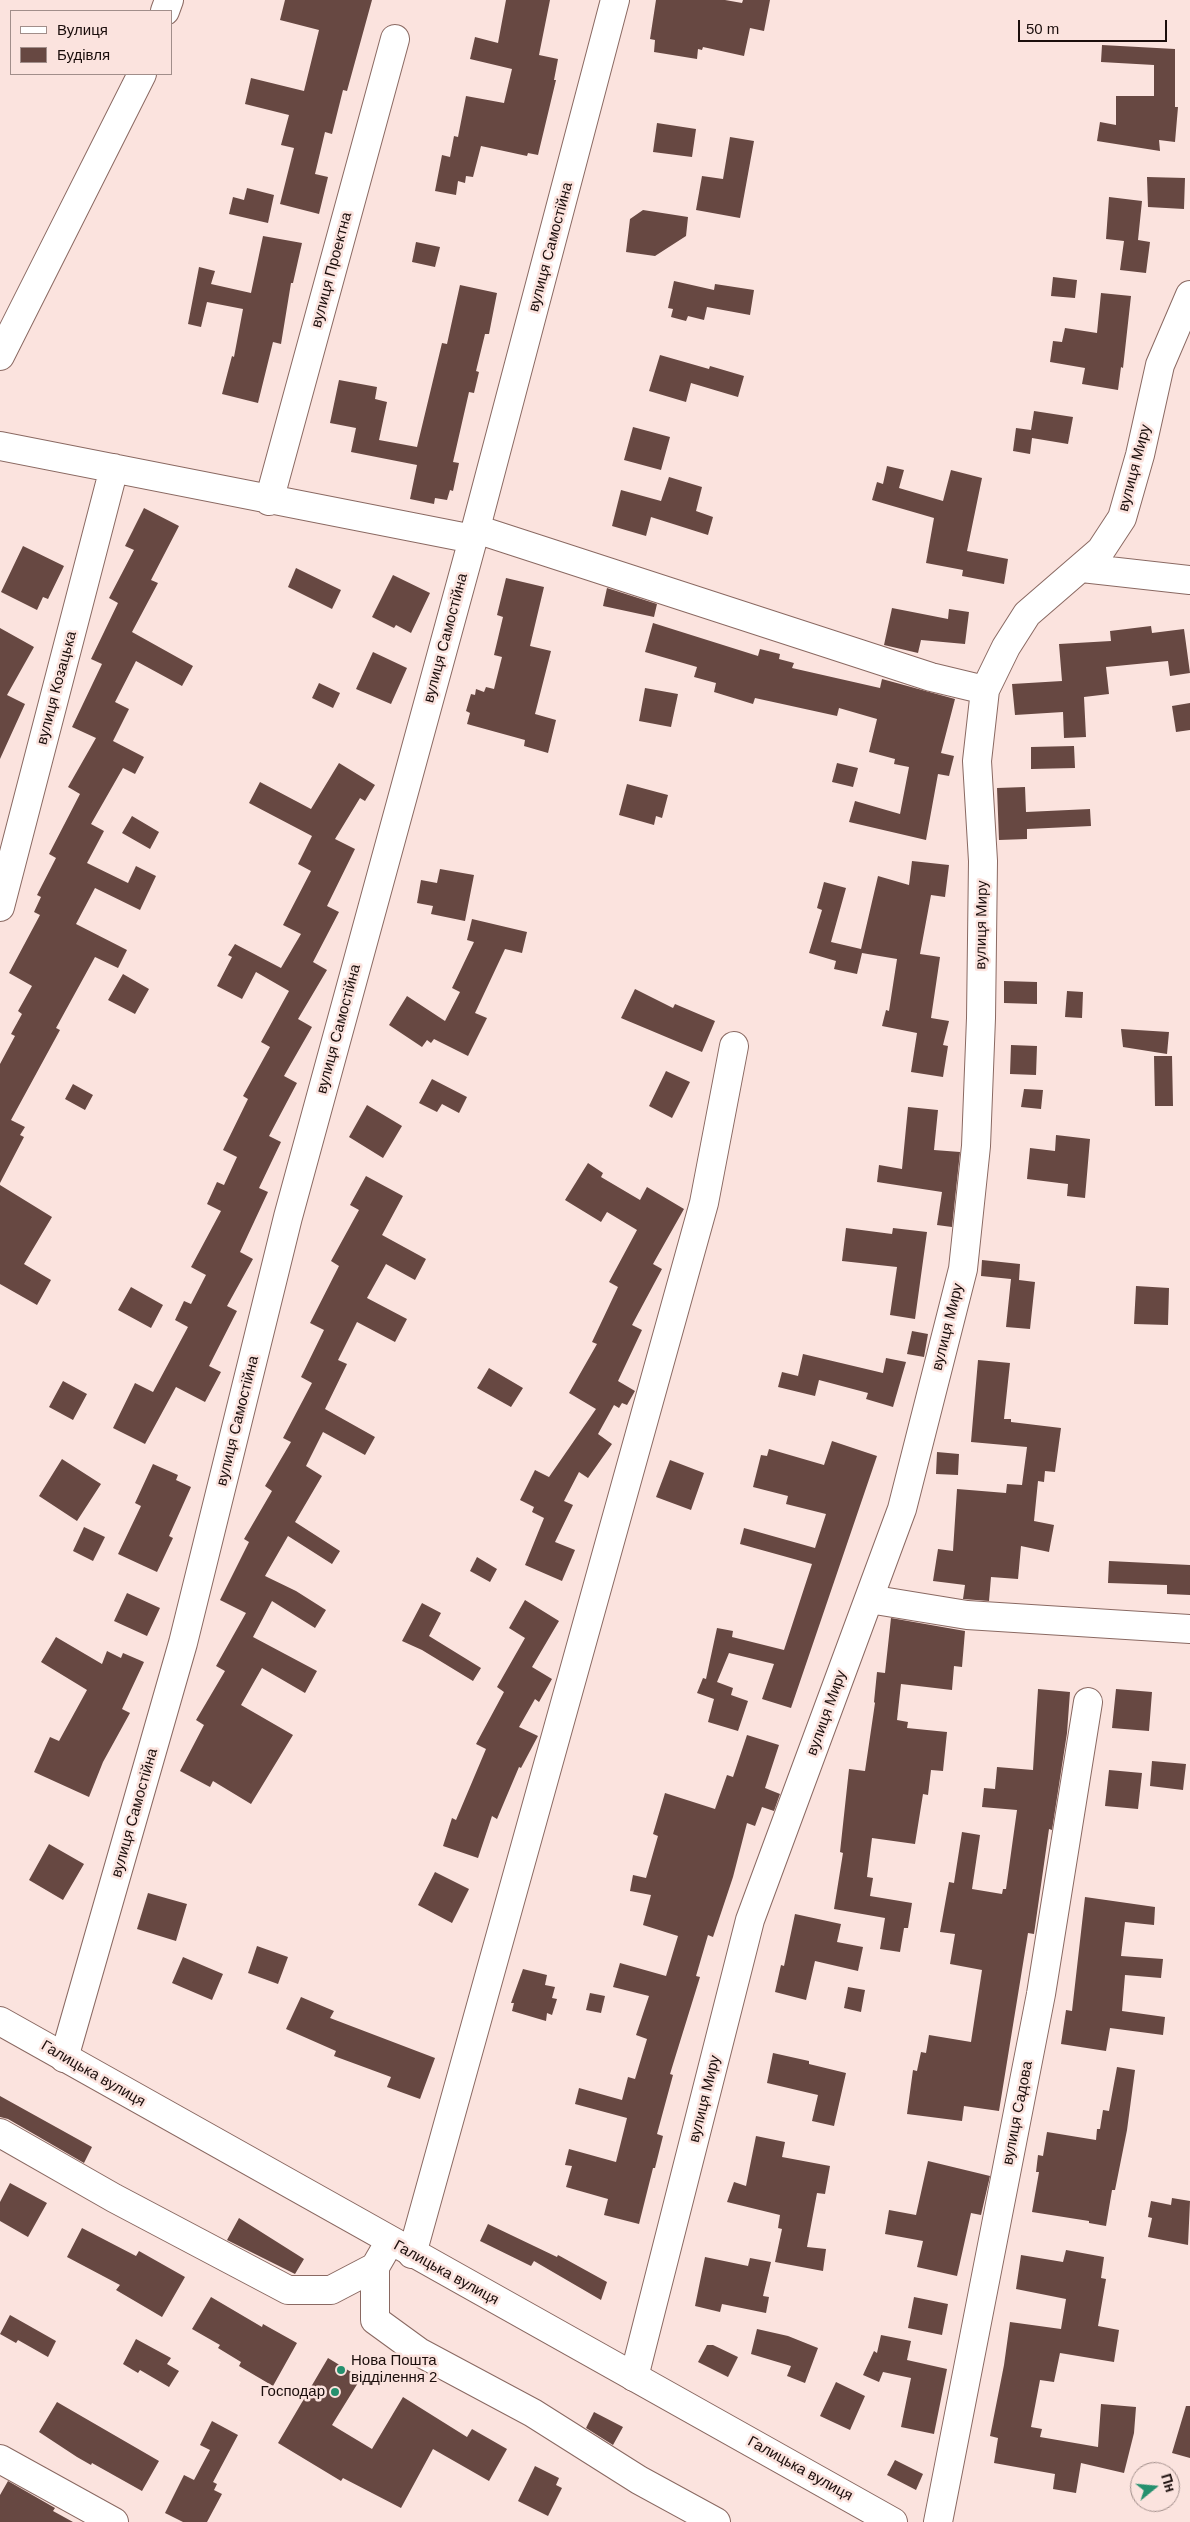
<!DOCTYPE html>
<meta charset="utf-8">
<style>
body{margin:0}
#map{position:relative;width:1190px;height:2522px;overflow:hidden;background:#fbe3de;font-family:Arial,sans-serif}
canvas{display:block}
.legend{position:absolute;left:10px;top:10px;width:162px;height:65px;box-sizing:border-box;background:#fbe3de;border:1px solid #a18e8a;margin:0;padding:6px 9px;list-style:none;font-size:15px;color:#1b0e0c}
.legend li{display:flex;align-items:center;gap:10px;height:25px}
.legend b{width:25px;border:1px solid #a18e8a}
.north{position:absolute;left:1130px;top:2462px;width:50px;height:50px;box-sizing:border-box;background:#fbe3de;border:1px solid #a18e8a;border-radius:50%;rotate:73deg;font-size:14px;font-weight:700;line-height:20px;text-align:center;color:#1b0e0c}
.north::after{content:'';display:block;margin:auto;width:18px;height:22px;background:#25906e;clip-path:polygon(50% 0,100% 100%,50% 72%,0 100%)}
.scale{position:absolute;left:1018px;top:20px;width:149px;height:22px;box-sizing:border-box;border:2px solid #1b0e0c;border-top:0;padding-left:6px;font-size:15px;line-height:18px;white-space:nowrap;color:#1b0e0c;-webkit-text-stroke:4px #fbe3de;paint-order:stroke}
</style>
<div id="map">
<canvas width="1190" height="2522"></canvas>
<ul class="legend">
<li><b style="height:6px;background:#fff"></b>Вулиця</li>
<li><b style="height:14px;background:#674842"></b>Будівля</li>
</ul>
<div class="north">Пн</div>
<div class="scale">50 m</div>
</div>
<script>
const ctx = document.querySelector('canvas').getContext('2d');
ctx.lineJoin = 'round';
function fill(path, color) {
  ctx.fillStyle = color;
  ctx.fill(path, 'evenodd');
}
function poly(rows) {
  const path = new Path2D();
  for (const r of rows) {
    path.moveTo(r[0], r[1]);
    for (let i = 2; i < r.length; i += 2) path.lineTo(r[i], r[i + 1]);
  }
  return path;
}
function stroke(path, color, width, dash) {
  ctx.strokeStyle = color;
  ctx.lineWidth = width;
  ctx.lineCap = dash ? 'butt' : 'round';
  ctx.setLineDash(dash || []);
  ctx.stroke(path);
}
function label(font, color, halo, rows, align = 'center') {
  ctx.font = font + ' Arial,sans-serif';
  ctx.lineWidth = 5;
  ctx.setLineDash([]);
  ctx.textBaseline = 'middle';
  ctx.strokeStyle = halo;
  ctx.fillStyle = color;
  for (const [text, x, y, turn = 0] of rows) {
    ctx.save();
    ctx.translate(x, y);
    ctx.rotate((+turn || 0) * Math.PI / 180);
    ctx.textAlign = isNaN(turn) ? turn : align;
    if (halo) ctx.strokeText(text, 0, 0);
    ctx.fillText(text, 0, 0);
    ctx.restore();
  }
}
fill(poly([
 [285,0,372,0,347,91,343,90,332,134,325,132,315,174,328,177,319,214,280,204,294,148,281,145,289,115,245,104,251,78,304,91,319,30,280,20],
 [506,0,550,0,539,55,558,59,554,80,556,80,538,155,528,153,527,156,481,146,473,177,466,176,465,183,458,181,456,195,435,191,442,155,450,157,454,136,458,137,466,96,504,103,512,69,470,59,475,37,498,43],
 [656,0,725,0,742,3,743,0,770,0,764,31,750,28,744,56,703,47,702,50,698,49,697,59,654,52,655,40,650,39],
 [1102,45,1175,49,1175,107,1178,107,1175,142,1159,140,1160,151,1097,141,1100,122,1116,125,1116,96,1154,96,1154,65,1101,62],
 [657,123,696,129,692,157,653,152],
 [730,137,754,141,740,218,696,210,702,176,723,179],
 [1147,177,1185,178,1184,209,1148,207],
 [247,188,274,195,268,223,229,214,233,197,244,200],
 [1109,197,1142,201,1138,240,1150,242,1146,273,1120,270,1124,241,1106,239],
 [643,210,688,217,686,236,655,256,626,252,630,219],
 [263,236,302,243,293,283,291,283,281,344,273,342,258,403,222,394,232,356,234,357,243,309,207,302,201,327,188,324,199,267,215,271,211,284,251,293],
 [416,242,440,247,435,267,412,262],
 [1053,277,1077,280,1075,298,1051,296],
 [674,281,714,290,715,284,754,290,750,315,707,307,704,320,688,316,686,321,671,317,673,309,668,308],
 [460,285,497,293,489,334,485,334,476,371,479,372,474,393,469,392,453,462,459,463,453,491,450,490,447,500,435,498,434,504,410,499,417,465,351,452,356,428,330,423,339,380,377,387,375,399,387,402,379,440,417,447,442,343,447,344],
 [1101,293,1131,296,1123,368,1121,367,1118,390,1082,384,1085,368,1050,362,1053,341,1062,342,1065,328,1097,333],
 [660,355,709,369,710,366,744,376,738,397,691,383,686,402,649,391],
 [1034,411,1073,417,1068,444,1032,438,1030,454,1013,451,1016,428,1031,430],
 [633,427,670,437,661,470,624,460],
 [887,466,904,470,899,488,943,501,951,470,982,478,967,551,1008,559,1004,584,962,576,963,570,926,563,934,518,872,500,877,482,883,484],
 [669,477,702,487,696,511,713,517,708,535,651,517,646,536,612,526,621,490,661,501],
 [144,508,179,526,151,580,158,583,132,632,193,666,182,686,136,661,115,702,129,709,113,741,144,757,135,774,123,768,91,824,104,831,87,863,128,883,136,866,156,876,140,910,95,888,76,924,127,950,118,968,95,957,56,1028,60,1030,11,1120,25,1127,20,1135,24,1137,0,1183,0,1064,15,1036,11,1034,22,1014,18,1011,32,986,9,973,40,915,34,912,41,897,37,895,56,858,49,854,80,794,68,787,96,738,72,727,102,664,91,659,118,603,109,598,134,550,125,546],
 [23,546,64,566,48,599,43,597,37,610,1,592],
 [296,568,341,590,332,609,288,587],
 [393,575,430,593,411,633,396,625,394,628,372,617],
 [506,578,544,587,530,646,551,651,535,714,556,720,548,753,524,746,525,740,467,724,470,713,466,711,471,694,475,695,476,689,484,692,486,687,494,689,502,657,494,655,503,617,497,615],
 [607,588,657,604,654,617,603,606],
 [892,608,948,619,949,609,969,612,965,644,921,640,918,653,884,645],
 [653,623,758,656,760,649,780,654,779,659,794,663,792,668,880,688,882,679,955,699,941,753,954,756,949,776,938,774,926,840,849,822,855,801,900,814,909,767,894,764,895,759,869,752,877,719,839,708,837,716,755,698,753,704,714,692,716,683,694,677,697,667,645,652],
 [1151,626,1152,633,1184,629,1190,673,1170,676,1168,661,1106,667,1109,694,1084,697,1086,737,1064,738,1063,712,1015,715,1012,684,1062,681,1059,644,1111,641,1110,631],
 [0,628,34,647,7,695,25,704,0,759],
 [373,652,407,668,391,704,356,689],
 [319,683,340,693,333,708,312,698],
 [645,688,678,694,671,727,639,721],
 [1190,703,1190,730,1176,732,1172,706],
 [1074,746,1075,768,1031,769,1031,747],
 [339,763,375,785,365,801,360,798,335,839,355,849,327,906,339,912,313,962,327,970,298,1019,312,1027,284,1076,297,1083,269,1136,281,1142,259,1188,268,1192,240,1252,253,1259,227,1306,237,1311,209,1366,221,1372,205,1402,176,1387,145,1444,113,1428,135,1383,153,1392,188,1327,175,1320,184,1301,191,1304,206,1275,191,1267,221,1211,207,1204,217,1182,224,1185,237,1157,223,1150,248,1099,243,1096,270,1047,261,1042,289,991,256,972,242,999,217,986,232,957,228,955,235,944,281,968,301,934,283,925,311,871,298,864,312,836,249,803,260,782,311,809],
 [837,763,858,768,853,787,832,782],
 [627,784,668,795,662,818,656,816,654,825,619,815],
 [1025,787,1026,812,1090,809,1091,826,1027,829,1027,839,999,840,997,788],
 [132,816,159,832,150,849,122,833],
 [912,861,949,865,945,897,931,895,920,954,940,957,931,1018,949,1021,943,1045,948,1046,943,1077,911,1072,917,1033,882,1026,886,1010,889,1011,897,959,862,953,857,974,834,969,836,961,809,953,822,910,817,908,824,882,846,888,831,942,861,949,878,876,909,885],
 [440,869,474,875,465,921,431,914,433,906,417,903,421,880,437,883],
 [472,919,527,932,522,953,505,949,475,1013,487,1018,468,1056,434,1039,431,1043,427,1040,422,1047,389,1025,407,996,445,1021,460,992,452,988,474,942,467,940],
 [123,974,149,989,135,1014,108,1000],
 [1004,981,1037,982,1037,1004,1004,1003],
 [635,989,673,1008,675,1004,715,1021,702,1052,621,1018],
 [1067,991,1083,992,1082,1018,1065,1017],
 [1121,1029,1169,1032,1167,1054,1123,1047],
 [1011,1045,1037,1046,1036,1075,1010,1074],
 [1154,1056,1172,1056,1173,1106,1155,1106],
 [666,1071,690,1082,672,1118,649,1106],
 [432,1079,467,1097,459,1113,442,1104,437,1112,419,1103],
 [73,1084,93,1095,85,1110,65,1099],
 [1024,1089,1043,1090,1041,1109,1021,1107],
 [367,1105,402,1126,383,1158,349,1137],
 [908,1107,938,1110,934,1150,960,1152,952,1227,937,1225,942,1192,877,1182,879,1165,902,1169],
 [1056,1135,1090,1139,1085,1198,1067,1196,1068,1184,1027,1179,1030,1148,1055,1151],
 [588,1163,603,1173,601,1177,640,1200,647,1187,684,1209,653,1264,662,1269,632,1325,642,1330,618,1381,635,1391,627,1405,622,1403,619,1408,614,1405,598,1434,612,1444,588,1478,579,1472,564,1501,573,1505,555,1542,575,1550,562,1581,525,1565,544,1518,532,1512,534,1507,520,1500,535,1470,549,1477,596,1409,569,1393,597,1344,592,1342,618,1287,609,1282,637,1230,607,1212,601,1222,565,1200],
 [366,1176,403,1196,382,1235,426,1259,415,1280,386,1264,367,1298,407,1319,395,1342,357,1322,338,1360,347,1364,325,1409,375,1437,365,1455,323,1432,306,1466,322,1476,295,1522,340,1551,332,1564,288,1536,265,1576,296,1591,326,1610,315,1628,272,1601,253,1637,317,1671,305,1693,262,1668,241,1705,293,1735,251,1804,213,1781,210,1787,180,1771,204,1725,196,1720,225,1671,216,1666,246,1613,220,1600,249,1542,244,1539,272,1491,265,1486,291,1442,283,1438,312,1383,301,1377,324,1330,310,1323,339,1266,331,1261,359,1210,350,1205],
 [0,1185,52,1217,24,1264,51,1280,37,1305,0,1284],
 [846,1228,892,1234,893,1228,927,1232,915,1319,890,1315,897,1267,842,1261],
 [982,1260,1020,1264,1019,1280,1035,1282,1030,1329,1006,1327,1011,1279,981,1276],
 [1136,1286,1169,1288,1168,1325,1134,1324],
 [131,1287,163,1305,151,1328,118,1310],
 [912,1331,928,1334,924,1357,907,1354],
 [803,1354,883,1373,886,1358,906,1362,893,1407,866,1399,868,1393,819,1380,815,1396,778,1387,782,1372,798,1376],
 [978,1360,1010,1363,1004,1419,1011,1419,1011,1422,1061,1428,1055,1472,1045,1471,1044,1482,1038,1481,1034,1521,1054,1525,1049,1552,1021,1546,1018,1579,991,1577,989,1601,963,1599,965,1585,933,1581,938,1549,953,1551,957,1489,1006,1493,1007,1484,1022,1485,1027,1447,971,1442],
 [489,1368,523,1388,511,1407,477,1388],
 [63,1381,87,1394,73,1420,49,1407],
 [832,1441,877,1456,791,1708,762,1699,774,1664,729,1653,717,1682,733,1688,731,1695,748,1701,738,1731,708,1722,714,1699,697,1693,703,1678,706,1679,717,1628,733,1631,732,1637,784,1650,812,1564,740,1544,744,1528,815,1548,826,1514,786,1504,788,1496,753,1487,761,1455,767,1456,769,1449,824,1465],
 [937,1452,959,1454,958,1475,936,1474],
 [62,1459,101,1484,77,1521,39,1496],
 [670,1460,704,1473,691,1510,656,1497],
 [153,1464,178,1475,176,1480,191,1487,169,1536,173,1538,157,1572,118,1554,141,1506,135,1503],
 [84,1527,105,1537,93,1561,73,1551],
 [477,1557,497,1569,490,1582,470,1571],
 [1109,1561,1190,1565,1190,1595,1167,1594,1167,1585,1108,1583],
 [127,1593,160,1608,147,1636,114,1621],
 [525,1600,559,1621,532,1667,552,1679,539,1702,535,1699,519,1727,538,1736,521,1768,519,1767,497,1819,492,1816,478,1858,443,1846,452,1818,456,1820,486,1749,476,1744,504,1692,497,1687,525,1638,509,1628],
 [422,1603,441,1613,429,1636,481,1668,473,1681,422,1650,402,1641],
 [891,1618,965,1631,962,1667,954,1666,952,1690,901,1684,897,1720,908,1722,907,1728,947,1732,943,1771,931,1770,928,1795,923,1794,915,1844,872,1838,867,1877,873,1878,870,1896,912,1903,908,1928,904,1928,900,1952,880,1949,885,1918,834,1909,843,1853,840,1852,849,1769,865,1771,875,1703,874,1702,877,1672,885,1673],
 [56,1637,102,1664,107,1651,121,1658,123,1653,144,1662,122,1709,130,1713,103,1762,89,1797,34,1772,50,1737,59,1741,87,1690,41,1662],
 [1038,1689,1070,1692,1067,1733,1052,1830,1049,1829,1034,1934,1028,1933,999,2111,964,2106,962,2121,907,2114,913,2070,917,2071,921,2052,926,2053,929,2035,971,2042,982,1970,950,1964,955,1934,940,1932,949,1882,954,1883,962,1832,980,1835,972,1889,1002,1894,1003,1889,1006,1889,1017,1810,982,1807,984,1788,995,1789,997,1767,1033,1770],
 [1116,1689,1152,1692,1149,1731,1112,1728],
 [747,1735,779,1745,765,1788,780,1794,774,1811,762,1807,755,1826,747,1823,733,1877,713,1937,708,1935,696,1976,700,1977,670,2074,673,2075,657,2134,663,2136,655,2168,653,2168,639,2224,604,2215,608,2199,566,2187,572,2166,565,2165,569,2149,616,2162,627,2118,575,2104,579,2088,622,2100,628,2077,635,2079,647,2039,636,2035,649,1996,613,1987,620,1963,666,1976,678,1936,643,1925,651,1895,630,1891,633,1875,646,1878,658,1836,653,1834,665,1793,715,1809,727,1775,733,1777],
 [1152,1761,1186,1764,1183,1790,1150,1786],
 [1109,1770,1142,1773,1138,1809,1105,1806],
 [49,1844,84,1864,63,1900,29,1880],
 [435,1872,469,1889,452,1923,418,1905],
 [148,1893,187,1904,176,1941,137,1929],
 [1085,1897,1155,1907,1154,1925,1125,1922,1121,1956,1163,1959,1161,1978,1125,1975,1122,2011,1165,2017,1163,2035,1110,2028,1106,2051,1061,2044,1066,2010,1072,2011],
 [795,1914,841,1924,837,1942,863,1947,858,1971,815,1961,806,2000,775,1992,781,1965,784,1966],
 [257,1946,288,1957,278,1984,248,1973],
 [183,1957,223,1974,212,2000,172,1983],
 [523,1969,547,1975,545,1985,555,1987,552,1998,557,1999,552,2015,547,2013,546,2021,512,2011,514,2003,511,2003],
 [848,1987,865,1990,861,2012,844,2008],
 [590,1993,605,1996,601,2013,586,2010],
 [301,1997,334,2011,330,2018,435,2058,420,2099,387,2087,391,2077,334,2056,336,2051,286,2029],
 [773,2053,809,2061,809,2064,846,2073,834,2126,812,2121,818,2095,767,2083],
 [1117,2067,1135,2070,1127,2130,1115,2190,1112,2190,1106,2226,1089,2223,1089,2221,1032,2212,1039,2172,1036,2172,1038,2155,1043,2156,1047,2132,1096,2140,1097,2129,1100,2129,1103,2110,1109,2111],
 [0,2096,92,2147,84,2163,8,2119,0,2117],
 [756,2136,785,2142,782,2157,830,2166,825,2194,817,2193,807,2247,826,2249,823,2271,775,2262,782,2229,778,2228,780,2215,727,2202,734,2182,746,2186],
 [928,2161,990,2176,981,2215,971,2213,957,2276,917,2267,923,2241,885,2234,889,2210,916,2215],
 [10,2183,47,2203,28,2237,0,2221,0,2202],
 [1172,2198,1190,2201,1188,2245,1148,2237,1152,2218,1148,2217,1151,2201,1171,2205],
 [239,2218,304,2259,295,2274,227,2240],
 [488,2224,557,2257,558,2255,607,2282,601,2300,534,2261,531,2266,480,2241],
 [82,2228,136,2256,139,2251,185,2277,162,2317,116,2290,120,2285,67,2257],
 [1066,2250,1104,2257,1101,2278,1106,2279,1098,2326,1119,2330,1114,2362,1060,2353,1054,2382,1040,2380,1031,2427,1042,2429,1040,2437,1098,2447,1101,2404,1136,2407,1134,2433,1124,2473,1081,2463,1076,2493,1053,2489,1055,2474,994,2463,998,2438,990,2436,1004,2365,1010,2322,1061,2329,1066,2299,1016,2289,1021,2255,1063,2262],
 [705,2257,748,2266,750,2258,771,2262,763,2296,769,2297,766,2313,722,2304,720,2312,695,2306],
 [211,2297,262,2327,263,2324,297,2343,273,2386,239,2366,241,2362,218,2348,220,2345,192,2329],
 [914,2297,948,2304,942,2335,908,2328],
 [10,2315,56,2341,48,2357,18,2340,16,2343,0,2334],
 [757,2329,788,2336,818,2348,805,2383,787,2376,791,2366,751,2354],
 [881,2335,911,2341,907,2360,947,2369,934,2434,901,2427,911,2378,883,2372,879,2382,863,2375,874,2351,877,2353],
 [136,2339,171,2358,167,2364,179,2371,169,2387,140,2370,138,2373,123,2364],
 [707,2345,713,2345,738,2357,728,2377,698,2362],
 [328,2358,361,2378,332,2425,372,2449,403,2397,467,2437,472,2429,507,2449,489,2481,433,2449,401,2508,343,2478,341,2481,278,2443],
 [836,2382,865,2396,850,2430,820,2416],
 [57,2402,159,2461,142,2491,92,2463,91,2465,77,2457,39,2432],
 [1186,2406,1190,2406,1190,2458,1172,2453],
 [594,2412,623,2427,613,2445,586,2428],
 [212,2421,238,2435,213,2482,217,2484,214,2490,222,2494,207,2522,183,2522,165,2513,184,2475,194,2480,210,2450,200,2445],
 [895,2460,923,2474,916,2490,887,2475],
 [535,2466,559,2478,556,2485,562,2488,548,2516,518,2501],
 [8,2481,55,2508,53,2511,73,2522,0,2522,0,2495]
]), '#674842');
const minor = poly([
 [165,11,169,0],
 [0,356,142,74],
 [0,446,473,539],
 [269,501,395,39],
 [476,529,931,677,985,690],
 [1082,568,1190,580],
 [0,907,114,468],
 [869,1599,967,1615,1190,1629],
 [64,2058,183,1643,288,1217,473,539,615,0],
 [0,2133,114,2198,288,2290,331,2290,375,2267],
 [390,2241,375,2267,375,2320,419,2352,533,2413,639,2480,716,2522],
 [412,2254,704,1203,734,1046],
 [634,2377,750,1920,902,1509,963,1269,976,1146,981,1018,983,861,977,761,985,690,1006,647,1027,614,1101,550,1122,518,1140,455,1160,365,1190,295],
 [0,2459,114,2522],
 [938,2522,1041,1994,1088,1702]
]);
const major = poly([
 [0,2021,893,2522]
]);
stroke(minor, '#8a6962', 30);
stroke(major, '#8a6962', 30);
stroke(minor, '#fff', 28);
stroke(major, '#fff', 28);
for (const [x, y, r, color] of [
 [341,2370,5,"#25906e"],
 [335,2392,5,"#25906e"]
]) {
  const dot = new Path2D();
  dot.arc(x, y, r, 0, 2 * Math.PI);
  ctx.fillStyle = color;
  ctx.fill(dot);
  stroke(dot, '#fbe3de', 2);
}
label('15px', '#1b0e0c', '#fbe3de', [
 ["вулиця Самостійна",551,247,-75],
 ["вулиця Проектна",332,270,-75],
 ["вулиця Миру",1135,468,-75],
 ["вулиця Самостійна",446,638,-75],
 ["вулиця Козацька",57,688,-75],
 ["вулиця Миру",982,925,-89],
 ["вулиця Самостійна",339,1029,-75],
 ["вулиця Миру",948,1327,-76],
 ["вулиця Самостійна",238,1421,-76],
 ["вулиця Миру",827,1713,-70],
 ["вулиця Самостійна",135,1813,-74],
 ["Галицька вулиця",93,2074,30],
 ["вулиця Миру",705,2099,-76],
 ["вулиця Садова",1018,2113,-79],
 ["Галицька вулиця",446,2273,29],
 ["Галицька вулиця",800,2469,29]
]);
label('15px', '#1b0e0c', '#fbe3de', [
 ["Нова Пошта",351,2361],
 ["відділення 2",351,2378],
 ["Господар",325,2392,"right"]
], 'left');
</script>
